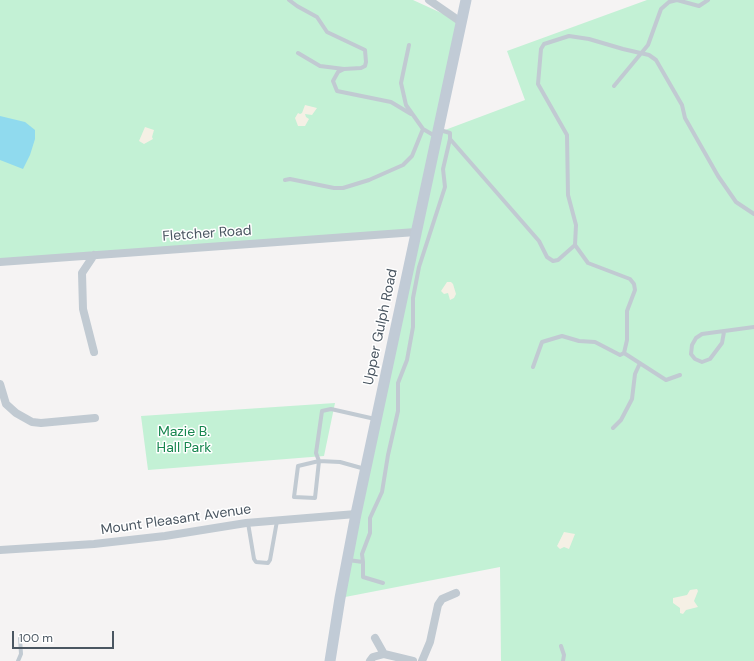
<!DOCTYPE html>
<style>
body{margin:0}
#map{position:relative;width:754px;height:661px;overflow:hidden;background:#f5f3f3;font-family:"DM Sans",sans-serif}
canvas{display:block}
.scale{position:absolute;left:12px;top:631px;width:102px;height:18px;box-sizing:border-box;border:2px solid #4a5661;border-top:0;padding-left:5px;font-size:12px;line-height:14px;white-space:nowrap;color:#4a5661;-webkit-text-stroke:3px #fff;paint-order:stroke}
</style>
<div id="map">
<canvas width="754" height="661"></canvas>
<div class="scale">100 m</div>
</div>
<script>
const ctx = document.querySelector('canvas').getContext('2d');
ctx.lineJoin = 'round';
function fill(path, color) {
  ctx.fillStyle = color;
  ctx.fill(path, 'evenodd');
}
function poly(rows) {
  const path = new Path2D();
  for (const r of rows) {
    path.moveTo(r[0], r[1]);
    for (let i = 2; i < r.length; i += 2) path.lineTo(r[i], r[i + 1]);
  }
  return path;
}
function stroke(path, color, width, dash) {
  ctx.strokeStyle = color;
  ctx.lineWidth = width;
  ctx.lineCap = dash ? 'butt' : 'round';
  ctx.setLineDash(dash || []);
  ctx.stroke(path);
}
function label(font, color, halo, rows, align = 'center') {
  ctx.font = font + ' "DM Sans",sans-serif';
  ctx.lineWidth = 3;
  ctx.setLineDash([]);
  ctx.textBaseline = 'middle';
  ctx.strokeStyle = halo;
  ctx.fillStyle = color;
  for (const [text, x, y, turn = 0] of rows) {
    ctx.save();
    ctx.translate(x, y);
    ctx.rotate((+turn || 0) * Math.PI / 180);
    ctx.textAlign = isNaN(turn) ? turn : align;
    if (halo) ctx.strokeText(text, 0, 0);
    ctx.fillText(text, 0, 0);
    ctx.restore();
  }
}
fill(poly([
 [0,0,413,0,461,22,437,133,525,100,507,51,647,0,754,0,754,661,501,661,500,567,340,598,416,233,0,262],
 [335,403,324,456,148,470,141,416]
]), '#c3f1d5');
fill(poly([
 [305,105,317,108,312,115,305,114,306,117,309,119,305,126,298,126,295,118,298,113,300,114,302,113],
 [145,127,154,130,152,137,153,139,144,144,139,141],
 [447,282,451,282,453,284,456,294,454,298,450,300,448,293,444,294,441,291],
 [564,532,575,534,569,549,564,547,560,549,557,546],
 [697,589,698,591,694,601,698,607,686,610,683,614,680,613,680,608,673,603,673,598,687,595,690,590]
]), '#f5f0e5');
fill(poly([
 [0,116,25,122,35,130,35,139,30,155,23,169,0,160]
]), '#90daee');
stroke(poly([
 [289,0,297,6,317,17,327,32,365,50,366,62,365,66,361,68,344,69,320,66,298,53],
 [409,45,401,83,406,105,423,129,435,136],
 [344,69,338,72,333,81,337,91,391,102,411,114],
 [614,86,648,45,661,9,669,2,677,0,699,6,708,0],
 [450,139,539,241,547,257,553,261,558,260,575,245],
 [285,180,290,179,334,188,343,188,369,180,403,165,412,156,423,129],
 [724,332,722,343,710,359,702,362,695,359,691,354,692,345,696,338,702,334,754,327],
 [533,367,542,342,562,336,579,341,595,342,620,355,624,353],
 [680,375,666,380,624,353,627,340,627,311,635,290,634,284,630,279,588,263,575,245,576,225,568,195,567,135,538,84,541,49,544,44,569,36,589,39,623,49,649,55,656,60,682,105,685,118,718,176,736,202,754,214],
 [613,428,621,420,632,399,635,374,640,363],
 [365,469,340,462,319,461,298,466,294,497,315,498,319,461,316,453,322,411,331,409,375,419],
 [248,523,254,559,256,562,268,563,270,560,277,521],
 [348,560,363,562,363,577,383,583],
 [363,562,362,554,370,533,370,518,382,492,388,455,398,411,398,383,407,360,413,327,413,298,419,267,445,187,443,169,450,139,450,133,440,130],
 [561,646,564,655,563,661],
 [18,661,21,654,20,638]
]), '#c1cad2', 4);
stroke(poly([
 [429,0,461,22],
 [0,262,416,232],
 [94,352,83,309,82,273,94,255],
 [0,384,6,404,16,413,32,422,41,423,95,418],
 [0,550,94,544,165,536,246,523,356,514],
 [375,638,384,654],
 [370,661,373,657,384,654,413,661],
 [422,661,430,642,438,605,442,599,456,593]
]), '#c1cad2', 8);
stroke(poly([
 [330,661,340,598,356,514,466,0]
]), '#c1cbd6', 11);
label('14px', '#4a5661', '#fff', [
 ["Fletcher Road",207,234,-4],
 ["Upper Gulph Road",381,327,-78],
 ["Mount Pleasant Avenue",176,520,-8]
]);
label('14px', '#17864f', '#fff', [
 ["Mazie B.",184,432],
 ["Hall Park",184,448]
]);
</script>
